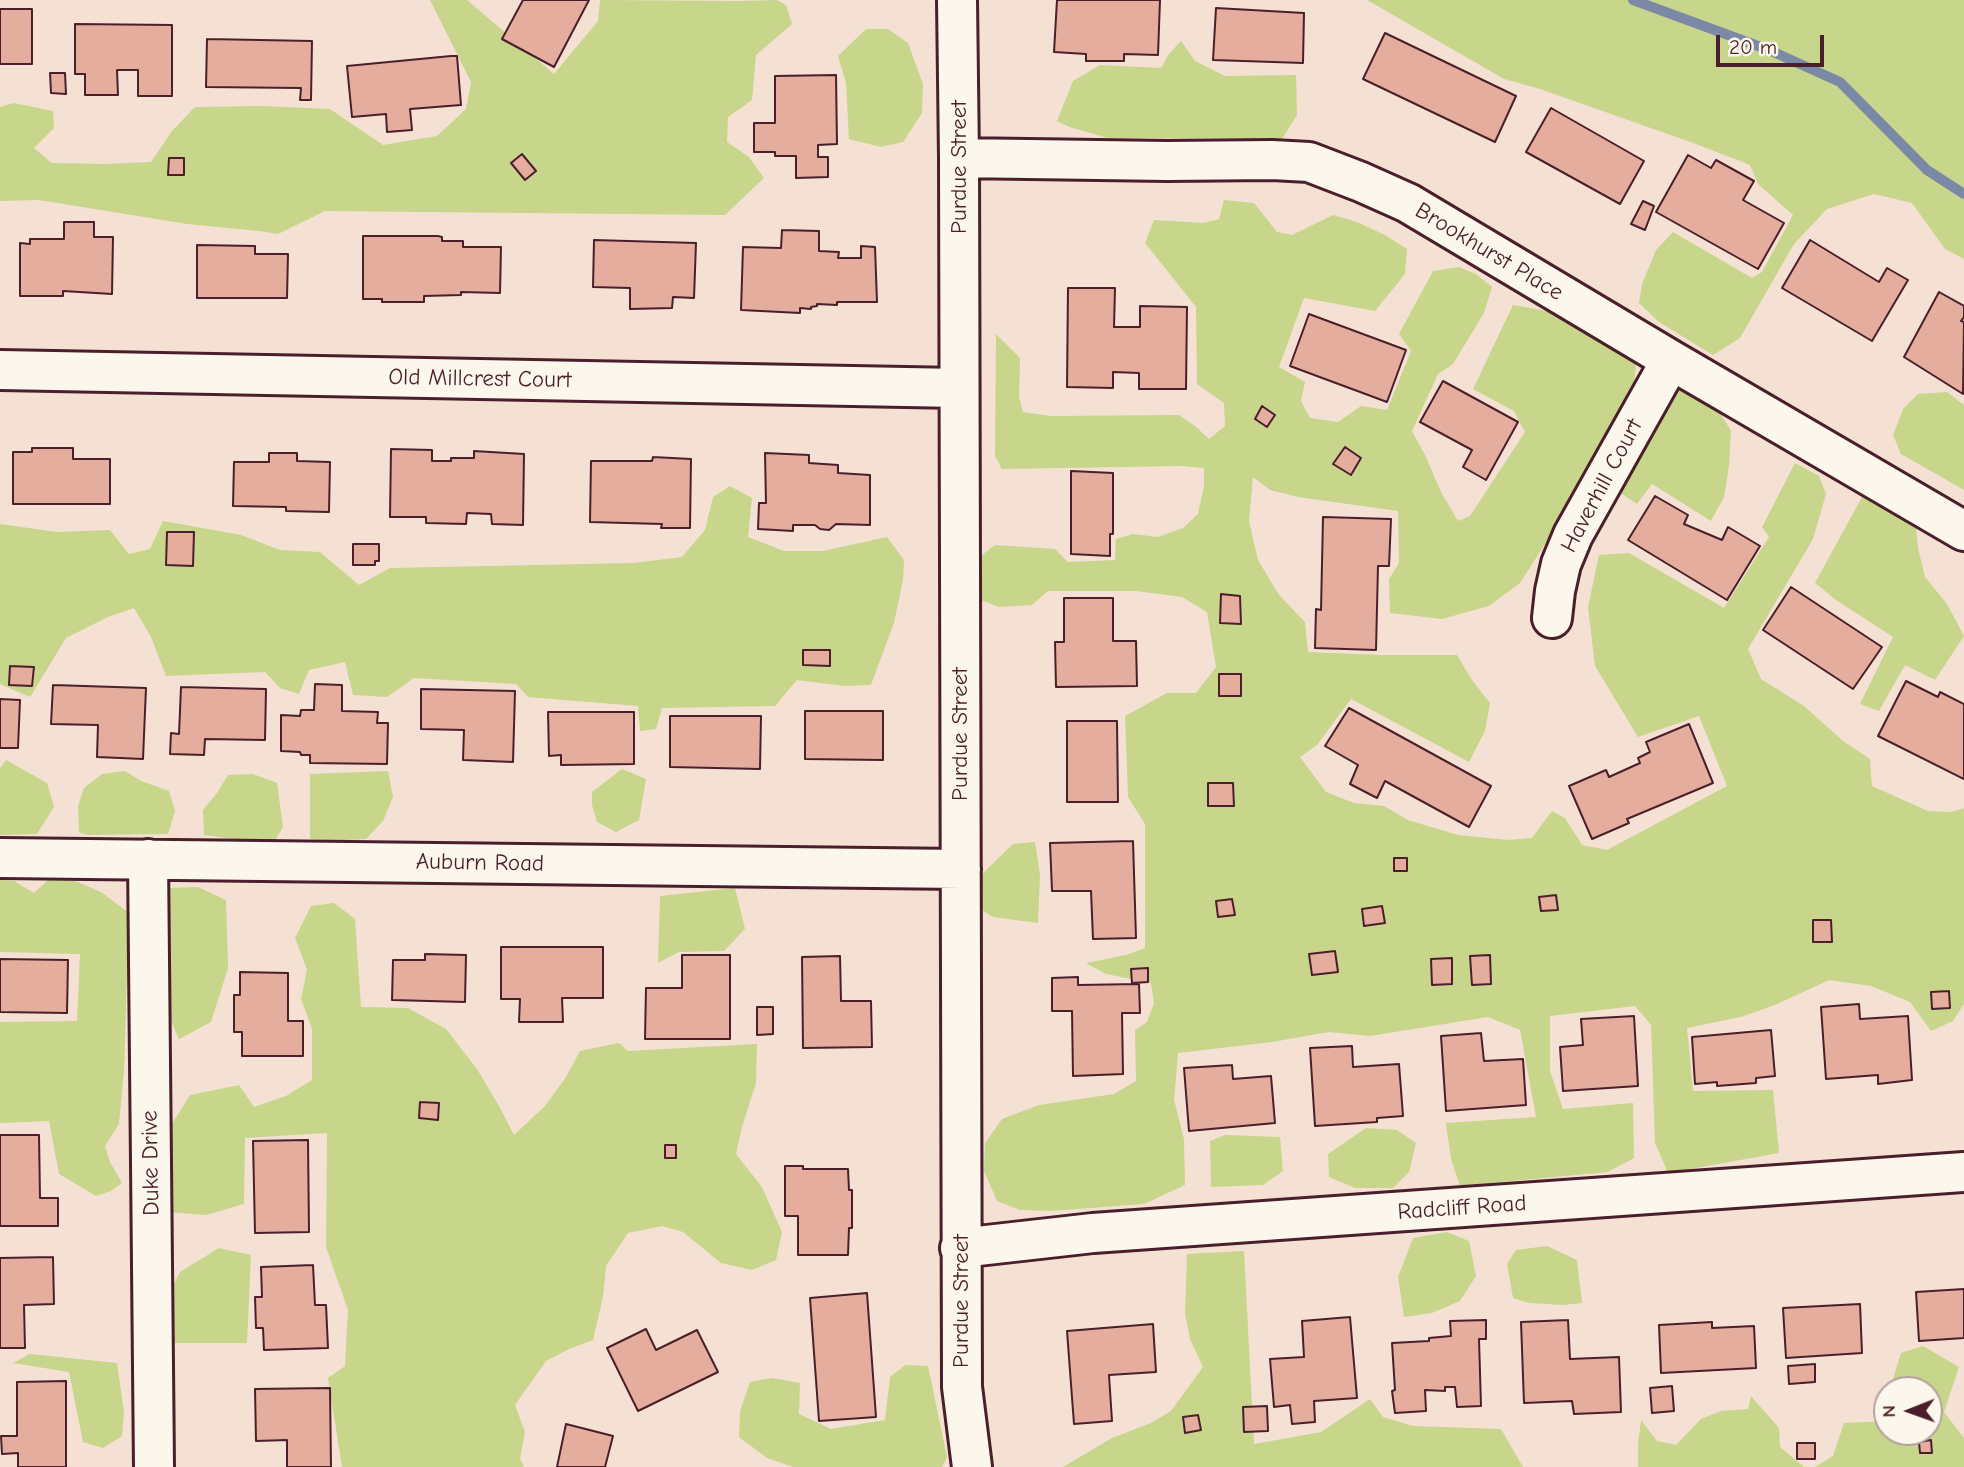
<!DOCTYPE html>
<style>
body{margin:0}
#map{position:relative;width:1964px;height:1467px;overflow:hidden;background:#f4e1d4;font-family:"Comic Neue",sans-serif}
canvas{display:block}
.north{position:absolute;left:1873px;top:1376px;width:70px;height:70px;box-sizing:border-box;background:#fbf7ec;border:2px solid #b4a19f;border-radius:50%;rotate:269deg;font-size:19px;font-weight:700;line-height:28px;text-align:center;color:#4a1f2b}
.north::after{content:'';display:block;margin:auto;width:24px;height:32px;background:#4a1f2b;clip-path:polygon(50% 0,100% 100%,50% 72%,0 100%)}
.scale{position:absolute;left:1716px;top:35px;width:108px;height:32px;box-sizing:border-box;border:4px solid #4a1f2b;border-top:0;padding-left:9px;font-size:21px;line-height:24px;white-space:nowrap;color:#4a1f2b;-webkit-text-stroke:5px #fbf7ec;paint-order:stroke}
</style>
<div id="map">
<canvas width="1964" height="1467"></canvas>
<div class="north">N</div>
<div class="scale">20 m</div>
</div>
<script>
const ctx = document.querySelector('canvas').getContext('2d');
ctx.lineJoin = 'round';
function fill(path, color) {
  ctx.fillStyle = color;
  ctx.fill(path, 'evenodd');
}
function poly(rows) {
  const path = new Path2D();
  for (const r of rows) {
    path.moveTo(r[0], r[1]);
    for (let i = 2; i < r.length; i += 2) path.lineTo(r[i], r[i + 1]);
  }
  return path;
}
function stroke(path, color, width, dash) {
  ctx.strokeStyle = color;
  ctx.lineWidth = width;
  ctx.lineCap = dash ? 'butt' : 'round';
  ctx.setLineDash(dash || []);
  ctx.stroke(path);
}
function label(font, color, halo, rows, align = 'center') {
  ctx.font = font + ' "Comic Neue",sans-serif';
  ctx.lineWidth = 5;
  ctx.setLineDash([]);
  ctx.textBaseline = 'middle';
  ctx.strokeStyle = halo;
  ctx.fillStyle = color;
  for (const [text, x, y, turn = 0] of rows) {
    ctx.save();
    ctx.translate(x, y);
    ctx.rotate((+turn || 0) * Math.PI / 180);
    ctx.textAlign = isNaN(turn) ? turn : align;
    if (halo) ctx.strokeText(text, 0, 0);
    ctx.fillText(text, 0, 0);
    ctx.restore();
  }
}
fill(poly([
 [430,0,467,0,554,74,598,21,600,0,738,1,777,0,786,5,792,24,756,55,752,100,728,117,727,142,749,157,764,178,725,215,325,211,278,234,259,231,187,224,39,200,0,201,0,107,14,103,53,111,54,128,34,148,52,163,104,164,151,162,172,131,195,107,262,106,330,109,383,145,437,136,466,109,471,82],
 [1367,0,1964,0,1964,259,1945,249,1912,203,1874,194,1827,209,1794,244,1740,338,1713,355,1659,322,1639,303,1642,284,1656,250,1673,232,1752,278,1762,272,1793,215,1758,184,1750,165,1696,144,1540,89,1504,79],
 [866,29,888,29,908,43,923,84,922,113,903,142,881,147,849,139,846,83,838,56],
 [1181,41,1195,61,1225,76,1296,75,1297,115,1282,139,1108,138,1069,127,1057,121,1073,81,1100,65,1161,68,1169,54],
 [1224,200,1254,203,1277,232,1292,235,1333,215,1357,222,1385,235,1407,249,1405,274,1375,311,1304,298,1279,367,1305,382,1301,401,1310,418,1338,422,1361,406,1387,410,1411,351,1399,334,1433,271,1459,267,1476,274,1492,287,1484,313,1453,364,1438,374,1412,431,1426,457,1441,492,1458,521,1470,516,1525,432,1514,411,1473,389,1513,305,1552,312,1636,363,1632,409,1520,583,1489,606,1442,619,1390,613,1389,579,1399,563,1398,511,1298,497,1270,490,1253,477,1249,521,1258,560,1279,595,1305,622,1308,652,1380,655,1457,655,1472,680,1490,703,1485,731,1469,762,1351,699,1317,745,1300,757,1326,792,1354,803,1384,806,1408,820,1458,835,1509,840,1532,838,1552,811,1565,818,1582,845,1607,850,1727,786,1699,716,1638,737,1595,666,1588,607,1599,555,1629,553,1724,608,1769,537,1762,527,1795,463,1819,476,1826,494,1813,539,1748,649,1761,679,1804,706,1843,741,1870,759,1872,786,1928,811,1951,812,1964,808,1964,1004,1953,1021,1931,1031,1910,1002,1871,986,1829,980,1775,1005,1741,1017,1687,1028,1693,1091,1773,1090,1779,1153,1668,1173,1655,1143,1651,1025,1635,1006,1550,1016,1550,1071,1563,1109,1633,1103,1634,1158,1608,1172,1460,1186,1451,1159,1446,1123,1536,1117,1520,1030,1488,1017,1370,1036,1329,1032,1272,1042,1178,1053,1174,1100,1184,1139,1185,1185,1144,1204,1051,1211,1020,1210,997,1201,984,1171,985,1143,1002,1119,1039,1105,1114,1094,1136,1081,1135,1030,1147,1022,1154,1003,1151,983,1106,974,1086,963,1126,955,1145,948,1145,824,1128,797,1125,716,1167,693,1196,693,1216,667,1207,612,1182,597,1136,591,1048,591,1032,605,999,607,981,600,978,558,995,545,1055,549,1068,562,1115,560,1116,539,1133,534,1158,537,1183,528,1198,514,1204,485,1204,468,1182,466,1002,469,995,456,996,334,1020,358,1019,397,1023,412,1051,416,1179,415,1195,426,1209,439,1225,426,1224,403,1197,384,1196,307,1145,243,1154,220,1203,223,1219,219],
 [1688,381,1716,406,1731,431,1729,466,1724,497,1711,521,1652,484,1637,504,1616,490,1672,387],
 [1947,392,1964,405,1964,490,1901,454,1893,435,1903,409,1918,394],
 [730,486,752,498,748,537,784,551,823,551,887,537,904,560,903,580,894,623,871,685,845,686,797,680,775,706,662,708,656,729,640,731,638,706,528,697,516,684,414,678,387,697,353,695,345,662,309,670,299,694,280,688,265,672,166,676,151,637,134,608,108,617,66,638,30,697,0,684,0,524,57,532,110,530,129,554,150,549,163,521,241,535,280,550,320,552,359,585,390,568,634,563,682,557,705,530,713,497],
 [1862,497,1916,528,1918,548,1925,577,1947,604,1964,636,1935,680,1905,665,1879,711,1860,704,1893,637,1836,600,1815,583],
 [6,760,47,783,54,807,37,834,0,835,0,768],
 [622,769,646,779,639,820,616,832,597,822,592,805,592,792],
 [125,771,141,781,169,791,175,811,168,834,87,835,79,832,78,806,84,788,102,774],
 [388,771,393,797,383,821,366,839,330,841,310,839,310,774],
 [253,774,277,783,283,827,273,844,204,835,203,810,217,793,228,775],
 [1035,842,1040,875,1038,923,993,917,982,910,981,875,1013,844],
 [63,876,101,892,129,913,124,1071,119,1124,105,1146,110,1162,122,1183,111,1191,96,1196,59,1174,49,1121,0,1123,0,1022,77,1021,80,954,0,952,0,880,14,881,34,893,49,879],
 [198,887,226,900,228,968,211,1022,179,1039,171,1021,168,888],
 [735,888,745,929,724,951,679,952,658,963,660,896],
 [334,903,355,919,361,1007,408,1008,446,1029,477,1069,499,1106,514,1135,545,1106,566,1077,580,1051,619,1043,628,1051,757,1044,756,1083,742,1127,736,1154,762,1187,782,1232,776,1260,752,1270,721,1263,683,1232,662,1226,628,1233,606,1266,603,1297,593,1340,569,1349,546,1361,515,1405,525,1432,520,1459,524,1467,342,1467,328,1378,345,1366,348,1310,326,1247,327,1133,245,1138,244,1204,206,1215,167,1212,165,1135,190,1095,239,1085,254,1107,286,1096,312,1080,312,1029,301,999,307,970,295,938,311,906],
 [1366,1128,1397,1130,1416,1143,1409,1172,1393,1188,1355,1188,1329,1177,1328,1154],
 [1225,1135,1280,1137,1283,1171,1263,1185,1211,1187,1210,1141],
 [1447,1232,1469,1241,1476,1276,1460,1301,1432,1313,1404,1317,1398,1277,1413,1238],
 [1547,1246,1577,1260,1582,1303,1563,1305,1529,1303,1513,1298,1507,1264,1516,1250],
 [219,1248,251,1255,247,1343,167,1343,171,1290,180,1272],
 [1244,1251,1254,1444,1321,1432,1370,1399,1383,1417,1413,1426,1501,1429,1523,1467,1063,1467,1112,1438,1151,1423,1171,1411,1203,1367,1190,1339,1185,1313,1187,1254],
 [1923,1346,1959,1367,1944,1412,1964,1438,1964,1467,1815,1467,1833,1456,1844,1423,1887,1421,1887,1432,1929,1432,1929,1390,1895,1390,1893,1379,1901,1353],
 [30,1354,117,1363,124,1412,122,1436,103,1448,83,1442,69,1372,13,1363],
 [905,1365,928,1366,947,1457,942,1467,793,1467,767,1458,739,1437,740,1411,750,1382,772,1378,800,1383,799,1414,831,1429,885,1420,890,1377],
 [1751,1396,1779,1428,1780,1447,1804,1467,1638,1467,1638,1444,1641,1420,1657,1441,1676,1445,1701,1419,1721,1411,1748,1409]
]), '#c7d68a');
stroke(poly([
 [1633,0,1769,50,1840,82,1927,170,1964,194]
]), '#7b89a7', 10);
const building = poly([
 [523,0,589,0,554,67,502,39,523,0],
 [1057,0,1160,0,1158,55,1124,54,1124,61,1086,61,1086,54,1054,52,1057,0],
 [1216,8,1304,13,1303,63,1213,60,1216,8],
 [0,9,32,9,32,64,0,64,0,9],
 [75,24,172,25,172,96,138,96,138,70,117,70,118,95,85,95,85,74,75,74,75,24],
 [1385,33,1516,96,1495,142,1363,79,1385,33],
 [207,39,312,41,311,100,300,100,301,88,206,87,207,39],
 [451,56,457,56,461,105,410,109,412,130,387,132,386,114,352,117,347,66,451,56],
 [50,73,65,73,66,94,51,93,50,73],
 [836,75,837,144,818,145,818,157,828,157,828,177,796,178,796,156,775,156,775,152,754,152,754,123,775,123,775,76,836,75],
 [1551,108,1644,161,1620,204,1526,152,1551,108],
 [522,154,536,171,525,180,511,163,522,154],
 [1688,155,1711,168,1716,160,1754,181,1743,200,1784,223,1758,269,1656,212,1688,155],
 [169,158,184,158,184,175,168,175,169,158],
 [1643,201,1654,206,1645,230,1631,224,1643,201],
 [64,222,94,222,94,237,113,237,112,294,63,291,63,296,20,296,20,243,30,244,30,239,64,239,64,222],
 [782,230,819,231,819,251,839,252,838,258,861,258,861,246,875,247,877,302,837,302,837,305,817,304,817,306,811,307,811,309,800,308,800,313,741,310,743,247,781,248,782,230],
 [363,236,438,236,442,237,442,241,463,241,463,247,501,247,500,293,461,292,461,295,424,296,424,302,382,302,382,299,363,299,363,236],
 [594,240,696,243,694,298,673,297,672,308,630,309,630,288,593,287,594,240],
 [1810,240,1879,282,1887,268,1908,280,1872,341,1782,288,1810,240],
 [197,245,255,246,255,254,288,254,287,298,197,298,197,245],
 [1068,288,1115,288,1114,327,1140,327,1140,306,1187,307,1186,389,1139,389,1139,373,1113,372,1113,388,1067,387,1068,288],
 [1939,292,1964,306,1964,317,1961,321,1964,322,1963,394,1904,357,1939,292],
 [1309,314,1406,350,1387,402,1290,366,1309,314],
 [1443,381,1518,422,1486,480,1463,467,1472,450,1420,422,1443,381],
 [1262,406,1275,415,1267,427,1255,419,1262,406],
 [1345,447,1361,458,1351,475,1333,464,1345,447],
 [32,448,73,448,73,459,110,459,110,504,13,504,13,452,32,452,32,448],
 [391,449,432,450,432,461,451,461,451,458,474,458,474,451,524,454,523,525,492,524,491,514,467,513,466,524,426,523,426,517,390,517,391,449],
 [269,453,297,453,297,461,330,462,329,512,286,511,286,507,233,506,234,462,269,462,269,453],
 [765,453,809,455,809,463,838,465,838,473,870,475,870,525,836,524,829,530,820,529,815,525,793,525,793,531,758,529,759,503,766,503,765,453],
 [653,457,691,459,690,528,661,528,662,524,590,522,591,461,652,461,653,457],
 [1071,471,1113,473,1113,534,1110,534,1110,556,1071,554,1071,471],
 [1655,496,1688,515,1684,524,1722,540,1728,527,1760,546,1727,600,1628,540,1655,496],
 [1323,517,1391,519,1389,566,1378,566,1376,650,1315,648,1316,609,1321,610,1323,517],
 [167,532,194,532,193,566,166,565,167,532],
 [353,544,379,544,379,561,375,561,375,565,353,565,353,544],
 [1791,587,1882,647,1853,689,1763,630,1791,587],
 [1221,594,1240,596,1241,624,1220,623,1221,594],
 [1064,598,1113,598,1113,641,1136,641,1137,686,1056,687,1055,642,1064,642,1064,598],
 [803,650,830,650,830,666,803,665,803,650],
 [10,666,34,667,32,686,9,685,10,666],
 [1219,674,1241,674,1241,696,1219,696,1219,674],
 [1906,681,1938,697,1940,692,1964,704,1964,779,1878,736,1906,681],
 [315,684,342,685,342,711,378,712,377,723,388,723,387,764,310,763,310,755,301,755,300,752,281,751,281,715,300,716,301,710,314,710,315,684],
 [53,685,146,688,143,759,97,757,98,725,51,724,53,685],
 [181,687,266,689,265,740,205,739,204,755,170,754,171,733,179,734,181,687],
 [421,689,515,691,513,762,463,760,464,730,421,729,421,689],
 [0,699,20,700,18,748,0,748,0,699],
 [1349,708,1491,786,1469,827,1385,781,1377,798,1350,784,1358,765,1325,746,1349,708],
 [805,711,883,711,883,760,805,759,805,711],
 [548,712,634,712,634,764,561,765,561,755,549,756,548,712],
 [670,716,761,716,760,769,670,767,670,716],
 [1067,721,1117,721,1118,802,1067,802,1067,721],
 [1689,724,1713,783,1627,819,1629,823,1592,839,1569,786,1606,770,1609,777,1640,763,1638,758,1650,752,1646,742,1689,724],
 [1208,783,1233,783,1234,806,1208,806,1208,783],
 [1133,841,1136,938,1093,939,1091,891,1052,891,1050,843,1133,841],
 [1394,858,1407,858,1407,871,1394,871,1394,858],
 [1556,895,1558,910,1541,911,1539,897,1556,895],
 [1232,899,1235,915,1218,917,1216,901,1232,899],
 [1382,906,1385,923,1364,926,1362,909,1382,906],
 [1813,920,1831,920,1832,942,1813,942,1813,920],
 [501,947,603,947,603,998,562,998,563,1022,519,1022,520,999,501,999,501,947],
 [1335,951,1338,972,1312,975,1309,954,1335,951],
 [425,954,466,955,465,1002,392,1000,393,960,425,960,425,954],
 [682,955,730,955,730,1039,645,1039,646,988,682,988,682,955],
 [1490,955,1491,984,1472,985,1470,956,1490,955],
 [840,956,841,1001,871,1001,872,1047,803,1048,802,957,840,956],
 [1452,958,1452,984,1432,985,1431,959,1452,958],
 [0,959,68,960,67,1013,0,1012,0,959],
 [1148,968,1148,982,1132,983,1131,969,1148,968],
 [240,972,288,973,288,1021,303,1021,303,1056,242,1056,242,1032,234,1032,234,995,240,995,240,972],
 [1078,977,1078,985,1139,984,1140,1013,1122,1013,1123,1074,1073,1076,1072,1011,1052,1011,1052,978,1078,977],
 [1949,991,1950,1008,1932,1009,1931,992,1949,991],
 [1859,1004,1860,1019,1908,1016,1912,1080,1878,1084,1878,1075,1826,1079,1821,1007,1859,1004],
 [757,1007,773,1007,773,1034,757,1035,757,1007],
 [1634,1016,1638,1086,1563,1091,1560,1047,1583,1045,1581,1019,1634,1016],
 [1771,1030,1775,1076,1756,1078,1756,1083,1717,1086,1717,1082,1695,1084,1692,1037,1771,1030],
 [1481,1033,1484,1061,1523,1059,1526,1105,1446,1111,1441,1036,1481,1033],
 [1352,1046,1353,1067,1399,1064,1403,1116,1377,1118,1377,1122,1315,1126,1310,1048,1352,1046],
 [1232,1065,1233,1079,1271,1076,1275,1123,1189,1131,1184,1068,1232,1065],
 [420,1102,439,1103,438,1120,419,1118,420,1102],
 [0,1135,39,1135,40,1198,58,1198,58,1226,0,1226,0,1135],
 [308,1140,309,1232,255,1233,253,1141,308,1140],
 [665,1145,676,1145,676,1158,665,1158,665,1145],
 [785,1166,803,1166,803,1169,848,1169,849,1190,852,1190,852,1228,849,1228,848,1255,798,1255,798,1216,785,1216,785,1166],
 [53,1257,54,1304,24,1305,25,1348,0,1348,0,1258,53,1257],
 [313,1265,315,1305,326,1305,328,1348,264,1350,263,1328,256,1328,255,1297,262,1297,261,1267,313,1265],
 [1964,1289,1964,1338,1919,1341,1916,1292,1964,1289],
 [867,1293,876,1417,819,1421,810,1298,867,1293],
 [1860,1304,1862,1353,1786,1358,1783,1308,1860,1304],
 [1350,1317,1357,1398,1314,1401,1315,1422,1292,1424,1290,1405,1274,1407,1270,1359,1304,1357,1302,1321,1350,1317],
 [1486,1320,1486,1339,1479,1339,1481,1406,1457,1407,1455,1387,1445,1387,1445,1391,1425,1390,1426,1411,1395,1413,1392,1391,1395,1390,1392,1343,1429,1341,1429,1338,1451,1336,1450,1321,1486,1320],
 [1568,1320,1570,1359,1619,1357,1621,1412,1574,1414,1572,1401,1524,1403,1521,1322,1568,1320],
 [1712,1322,1712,1328,1754,1326,1756,1368,1661,1373,1659,1325,1712,1322],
 [1153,1324,1156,1372,1109,1375,1112,1421,1074,1424,1067,1331,1153,1324],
 [646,1329,656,1350,697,1330,718,1372,638,1411,607,1348,646,1329],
 [1815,1364,1815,1382,1789,1384,1788,1366,1815,1364],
 [66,1381,66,1467,18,1467,18,1453,2,1454,1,1436,17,1436,17,1382,66,1381],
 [1672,1386,1674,1411,1652,1413,1650,1388,1672,1386],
 [330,1388,331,1467,287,1467,287,1440,256,1441,255,1389,330,1388],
 [1267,1406,1268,1431,1244,1432,1243,1407,1267,1406],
 [1198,1415,1201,1430,1185,1433,1183,1417,1198,1415],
 [566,1424,613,1436,605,1467,557,1467,566,1424],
 [1931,1440,1932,1453,1920,1453,1919,1442,1931,1440],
 [1797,1443,1815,1443,1815,1459,1797,1459,1797,1443]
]);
fill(building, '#e5ad9d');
stroke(building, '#4a1f2b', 2);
const minor = poly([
 [957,0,959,158,962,1387,972,1467],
 [959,158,1167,161,1272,160,1309,162,1361,182,1408,203,1671,360,1964,531],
 [0,370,959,388],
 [1552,618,1555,591,1561,564,1573,535,1671,360],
 [0,858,961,869],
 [148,859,154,1467],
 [960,1248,1093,1233,1964,1172]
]);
stroke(minor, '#4a1f2b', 44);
stroke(minor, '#fbf7ec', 38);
label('23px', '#4a1f2b', '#fbf7ec', [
 ["Purdue Street",959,167,-90],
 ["Brookhurst Place",1489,252,31],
 ["Old Millcrest Court",480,379,1],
 ["Haverhill Court",1602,486,-62],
 ["Purdue Street",960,734,-90],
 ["Auburn Road",480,863,1],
 ["Duke Drive",151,1163,-91],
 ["Radcliff Road",1462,1208,-4],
 ["Purdue Street",961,1301,-90]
]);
</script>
